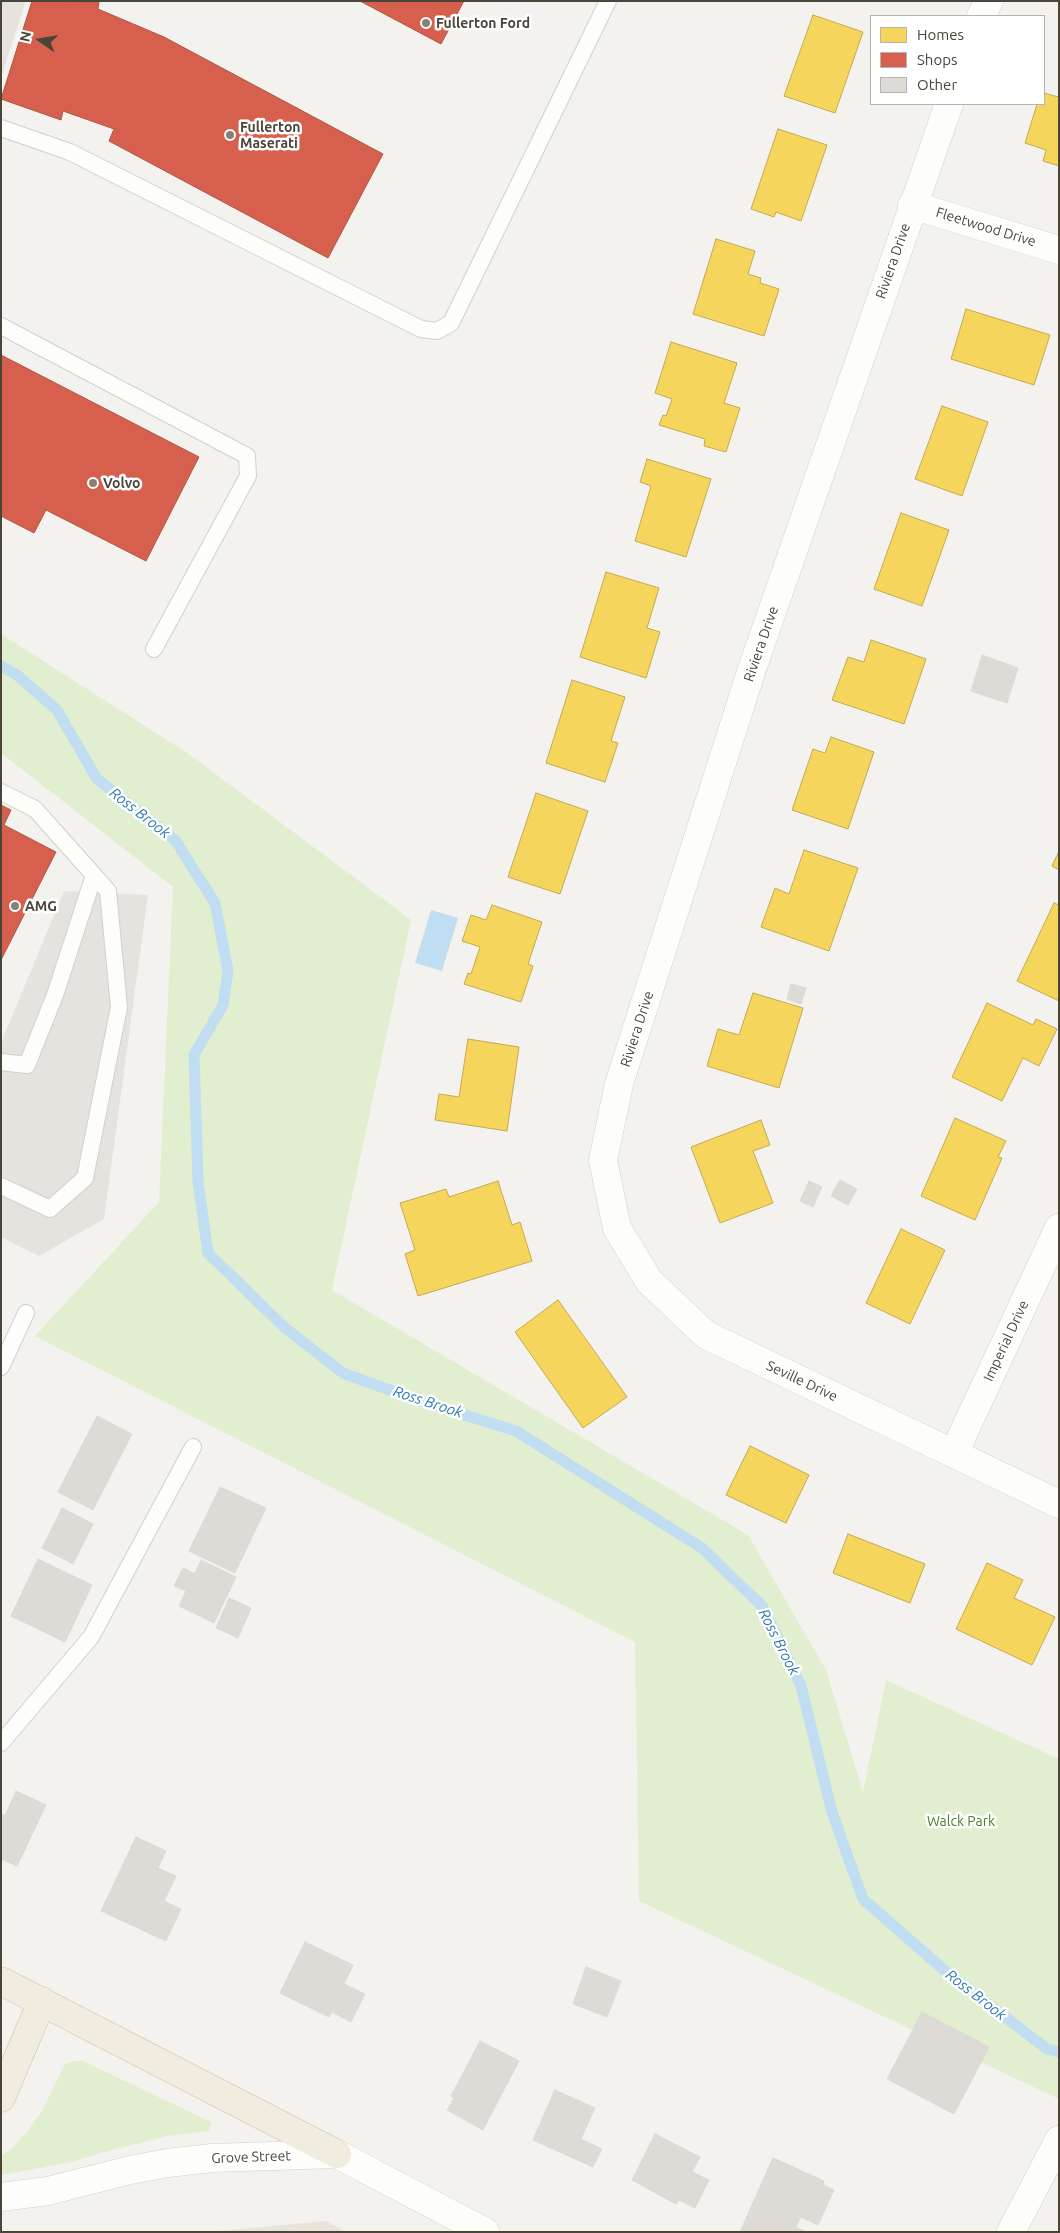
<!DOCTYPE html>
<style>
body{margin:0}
#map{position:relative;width:1060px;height:2233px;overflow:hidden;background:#f4f2ee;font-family:Ubuntu,sans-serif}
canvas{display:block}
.frame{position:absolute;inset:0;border:2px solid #4b4439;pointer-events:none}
.legend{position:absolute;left:870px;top:15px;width:175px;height:90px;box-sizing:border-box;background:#fff;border:1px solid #b7b4b0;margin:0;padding:6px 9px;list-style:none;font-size:15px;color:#4b4439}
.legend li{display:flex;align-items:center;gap:10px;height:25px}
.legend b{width:25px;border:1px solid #b7b4b0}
.north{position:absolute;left:15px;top:15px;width:50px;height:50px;-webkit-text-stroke:4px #fff;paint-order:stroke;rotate:283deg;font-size:14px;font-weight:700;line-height:20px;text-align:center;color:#4b4439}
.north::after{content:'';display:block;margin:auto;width:18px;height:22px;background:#4b4439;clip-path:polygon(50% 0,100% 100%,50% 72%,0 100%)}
</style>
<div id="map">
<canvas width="1060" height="2233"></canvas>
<div class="frame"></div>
<ul class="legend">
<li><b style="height:14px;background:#f6d55c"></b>Homes</li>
<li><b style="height:14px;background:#d6604d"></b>Shops</li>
<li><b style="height:14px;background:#dedbd6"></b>Other</li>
</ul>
<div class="north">N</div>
</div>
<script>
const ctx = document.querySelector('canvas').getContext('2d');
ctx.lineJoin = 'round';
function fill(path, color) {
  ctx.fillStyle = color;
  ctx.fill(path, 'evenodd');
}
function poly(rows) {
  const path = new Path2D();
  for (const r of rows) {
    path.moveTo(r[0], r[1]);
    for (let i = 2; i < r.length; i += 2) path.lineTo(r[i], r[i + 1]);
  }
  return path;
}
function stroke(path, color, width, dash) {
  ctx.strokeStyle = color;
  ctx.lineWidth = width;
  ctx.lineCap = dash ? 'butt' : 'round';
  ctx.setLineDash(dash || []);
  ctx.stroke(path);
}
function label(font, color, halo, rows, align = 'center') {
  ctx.font = font + ' Ubuntu,sans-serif';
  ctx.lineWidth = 5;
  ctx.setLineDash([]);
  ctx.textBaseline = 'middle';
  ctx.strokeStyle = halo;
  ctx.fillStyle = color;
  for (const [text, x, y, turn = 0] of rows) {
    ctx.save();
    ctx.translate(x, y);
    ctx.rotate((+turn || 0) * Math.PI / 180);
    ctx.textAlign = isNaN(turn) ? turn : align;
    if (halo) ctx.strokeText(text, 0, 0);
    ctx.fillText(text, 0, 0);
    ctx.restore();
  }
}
fill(poly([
 [326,2221,346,2232,209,2232]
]), '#e7e4dc');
fill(poly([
 [1,634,189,754,411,920,332,1290,748,1535,826,1670,863,1792,886,1680,1059,1759,1059,2099,639,1901,635,1642,35,1336,159,1202,173,887,1,753],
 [75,2061,83,2061,211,2122,209,2131,168,2136,100,2153,72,2162,1,2175,1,2156,10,2150,27,2132,42,2111,65,2064]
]), '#e1eecf');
fill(poly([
 [1,1,26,1,1,77],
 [64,891,148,895,104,1219,39,1256,1,1237,1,1043]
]), '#e6e3df');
fill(poly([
 [431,910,458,918,442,971,415,963]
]), '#c0ddf1');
const homes = poly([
 [813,15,863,32,835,113,784,96,813,15],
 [1044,93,1059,97,1059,166,1043,161,1046,150,1025,143,1037,104,1044,104,1044,93],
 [778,129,827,145,801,221,776,212,774,217,751,209,778,129],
 [716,239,755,251,748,274,761,278,760,283,779,289,764,336,693,314,716,239],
 [966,309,1050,335,1034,385,951,359,966,309],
 [671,342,737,363,724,403,740,408,726,452,704,446,705,439,659,425,663,415,666,416,672,399,655,393,671,342],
 [942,406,988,422,962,496,915,479,942,406],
 [647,459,711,479,686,557,635,541,651,486,640,482,647,459],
 [901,513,949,530,922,606,874,589,901,513],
 [606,572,659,588,647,628,660,632,646,678,580,657,606,572],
 [871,640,926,659,904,724,832,700,848,657,864,662,871,640],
 [572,680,625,697,611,741,618,743,605,782,546,763,572,680],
 [831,737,874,752,848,829,792,810,813,749,825,753,831,737],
 [536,793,588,811,560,894,508,877,536,793],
 [804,850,858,868,829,951,761,927,775,888,789,894,804,850],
 [1059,851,1059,870,1052,866,1059,851],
 [1054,903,1059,905,1059,1001,1017,981,1054,903],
 [492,905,542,922,528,964,533,966,521,1002,464,984,468,973,471,974,480,947,462,941,471,915,486,920,492,905],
 [753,993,803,1008,779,1088,707,1066,718,1029,739,1035,753,993],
 [987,1003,1033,1025,1036,1019,1057,1029,1039,1066,1023,1058,1002,1101,952,1077,987,1003],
 [468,1039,519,1047,507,1131,435,1120,439,1094,459,1097,468,1039],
 [955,1118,1006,1141,998,1157,1002,1158,975,1220,921,1196,955,1118],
 [761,1120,770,1145,753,1151,773,1203,720,1223,691,1147,761,1120],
 [498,1181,512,1225,520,1222,532,1261,418,1296,405,1254,415,1250,400,1203,446,1189,449,1197,498,1181],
 [901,1229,945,1250,910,1324,866,1303,901,1229],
 [558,1300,627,1397,583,1428,515,1332,558,1300],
 [750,1446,809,1475,786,1523,726,1495,750,1446],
 [848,1534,925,1564,910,1603,833,1573,848,1534],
 [987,1563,1023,1580,1014,1598,1055,1617,1032,1665,956,1629,987,1563]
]);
fill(homes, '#f6d55c');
stroke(homes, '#c3aa52', 1);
const shops = poly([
 [32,1,99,2,98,9,164,37,383,154,328,258,109,141,114,129,63,111,61,120,1,99,32,1],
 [360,1,464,1,441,44,360,1],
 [1,355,199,457,146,561,46,510,34,533,1,516,1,355],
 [1,805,11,810,4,825,56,852,1,960,1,805]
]);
fill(shops, '#d6604d');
stroke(shops, '#ac5847', 1);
stroke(poly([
 [1,666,17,675,57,710,97,779,175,840,215,903,228,971,223,1005,194,1055,198,1182,208,1253,285,1328,343,1373,417,1400,516,1431,702,1548,763,1607,801,1686,832,1812,863,1899,944,1970,1047,2049,1059,2052]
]), '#c0ddf1', 11);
const building = poly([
 [982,655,1018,668,1007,703,971,691,982,655],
 [791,984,806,988,801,1004,787,999,791,984],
 [840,1180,857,1189,848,1205,831,1196,840,1180],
 [809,1181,822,1187,813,1207,800,1201,809,1181],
 [97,1416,132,1434,93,1510,58,1492,97,1416],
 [220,1487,266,1508,235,1573,189,1551,220,1487],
 [62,1508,93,1524,73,1564,42,1548,62,1508],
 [38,1559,92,1585,65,1642,11,1616,38,1559],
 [201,1560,236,1577,214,1623,179,1606,186,1591,174,1586,183,1568,195,1574,201,1560],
 [229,1598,251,1608,238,1638,216,1628,229,1598],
 [16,1791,46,1805,17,1866,1,1859,1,1814,5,1816,16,1791],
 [136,1837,166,1851,158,1868,176,1876,164,1901,181,1909,166,1941,101,1911,136,1837],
 [305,1942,353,1965,344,1984,365,1994,351,2022,332,2012,329,2017,280,1993,305,1942],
 [586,1967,621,1981,607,2017,573,2004,586,1967],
 [922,2012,989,2047,954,2114,887,2079,922,2012],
 [480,2041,519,2061,483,2130,447,2110,454,2098,451,2096,480,2041],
 [555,2090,595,2108,581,2139,602,2149,593,2167,533,2140,555,2090],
 [655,2134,700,2157,692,2172,709,2180,695,2208,679,2200,676,2204,632,2180,655,2134],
 [773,2158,824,2181,823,2185,834,2190,818,2225,801,2217,796,2227,806,2232,740,2232,773,2158]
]);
fill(building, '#dedbd6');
stroke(building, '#dcd9d4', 1);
const service = poly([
 [1,128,70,152,421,329,437,331,451,323,608,1],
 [1,326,247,456,248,476,154,649],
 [1,792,35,809,108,891,119,1007,85,1178,50,1209,1,1186],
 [1,1062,27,1065,55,995,94,875],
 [1,1367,26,1313],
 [1,1743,91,1637,193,1447]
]);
const minor = poly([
 [981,16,989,1],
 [949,104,752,669,619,1084,603,1160,617,1228,649,1281,706,1335,1059,1504],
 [912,205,1059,250],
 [954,1453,1059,1228],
 [1,2197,48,2191,130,2170,168,2163,212,2158,337,2154,485,2232],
 [1011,2232,1059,2140]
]);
const trunk = poly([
 [1,1981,337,2154],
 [1,2098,42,2001]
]);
stroke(service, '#d2d0cb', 18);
stroke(minor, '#d2d0cb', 29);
stroke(trunk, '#ccbfa9', 29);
stroke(service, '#fdfdfc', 16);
stroke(minor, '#fdfdfc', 28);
stroke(trunk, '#f0ece0', 28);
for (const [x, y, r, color] of [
 [426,23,5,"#868178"],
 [230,135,5,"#868178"],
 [93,483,5,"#868178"],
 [15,906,5,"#868178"]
]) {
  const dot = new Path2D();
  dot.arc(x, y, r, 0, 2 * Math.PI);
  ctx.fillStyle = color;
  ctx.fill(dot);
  stroke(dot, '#fff', 2);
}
label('bold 14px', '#4b4439', '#fff', [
 ["Fullerton Ford",436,23],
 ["Fullerton",240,127],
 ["Maserati",240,143],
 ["Volvo",103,483],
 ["AMG",25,906]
], 'left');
label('14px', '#4b4439', '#fff', [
 ["Fleetwood Drive",986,227,17],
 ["Riviera Drive",893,261,-71],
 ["Riviera Drive",761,644,-71],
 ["Riviera Drive",637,1029,-72],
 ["Imperial Drive",1006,1341,-65],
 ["Seville Drive",802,1381,25],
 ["Grove Street",251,2157,-2]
]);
label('14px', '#4a7f2a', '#fff', [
 ["Walck Park",961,1821]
]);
label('italic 15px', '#2e7ab2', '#fff', [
 ["Ross Brook",140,813,38],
 ["Ross Brook",428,1402,18],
 ["Ross Brook",779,1642,63],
 ["Ross Brook",976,1995,38]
]);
</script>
